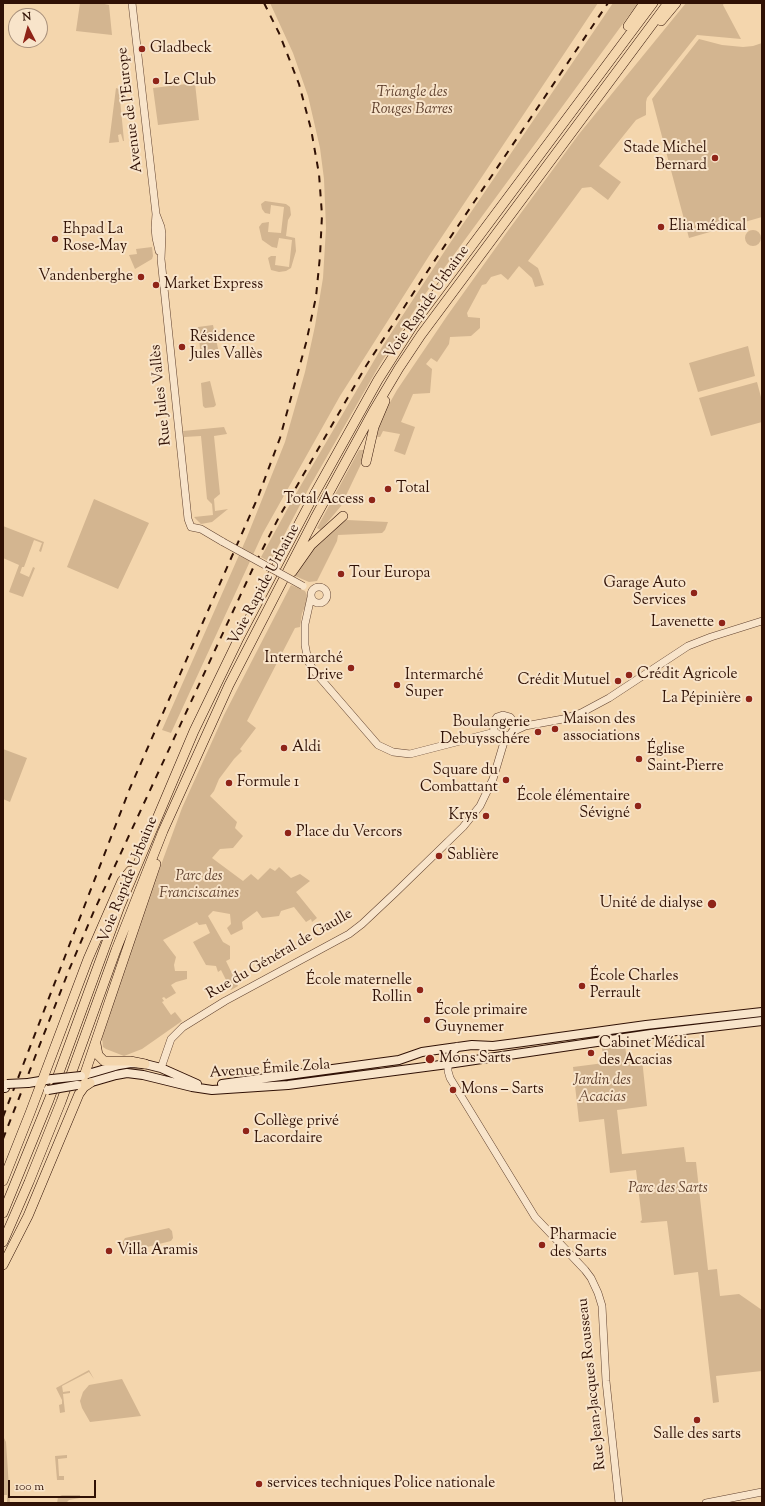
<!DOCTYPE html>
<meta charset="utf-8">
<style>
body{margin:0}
#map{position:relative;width:765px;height:1506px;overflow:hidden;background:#f4d6ad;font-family:"Sorts Mill Goudy",serif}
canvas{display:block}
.frame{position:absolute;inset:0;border:4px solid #301105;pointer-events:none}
.north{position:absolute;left:8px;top:8px;width:40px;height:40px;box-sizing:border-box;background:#f8e4ca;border:1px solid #a8907b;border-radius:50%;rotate:354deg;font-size:11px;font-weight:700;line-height:16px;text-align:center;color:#301105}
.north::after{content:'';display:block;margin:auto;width:14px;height:18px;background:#8f2418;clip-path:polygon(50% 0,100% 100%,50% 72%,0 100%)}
.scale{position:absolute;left:8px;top:1480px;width:88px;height:18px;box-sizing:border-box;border:2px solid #301105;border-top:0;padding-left:5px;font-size:12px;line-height:14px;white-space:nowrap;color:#301105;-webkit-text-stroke:3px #f8e4ca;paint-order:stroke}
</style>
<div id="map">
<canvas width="765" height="1506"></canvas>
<div class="frame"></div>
<div class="north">N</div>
<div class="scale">100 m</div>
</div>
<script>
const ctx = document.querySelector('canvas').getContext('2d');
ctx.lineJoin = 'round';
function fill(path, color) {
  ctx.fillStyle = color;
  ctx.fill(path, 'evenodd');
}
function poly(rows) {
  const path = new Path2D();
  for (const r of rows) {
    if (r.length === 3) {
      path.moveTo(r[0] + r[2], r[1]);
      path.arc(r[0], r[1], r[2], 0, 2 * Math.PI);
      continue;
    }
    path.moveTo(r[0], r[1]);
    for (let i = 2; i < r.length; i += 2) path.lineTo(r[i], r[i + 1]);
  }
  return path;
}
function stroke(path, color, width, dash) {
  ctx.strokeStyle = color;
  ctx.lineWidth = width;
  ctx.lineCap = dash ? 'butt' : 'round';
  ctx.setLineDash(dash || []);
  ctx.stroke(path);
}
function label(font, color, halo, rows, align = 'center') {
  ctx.font = font + ' "Sorts Mill Goudy",serif';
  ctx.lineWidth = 4;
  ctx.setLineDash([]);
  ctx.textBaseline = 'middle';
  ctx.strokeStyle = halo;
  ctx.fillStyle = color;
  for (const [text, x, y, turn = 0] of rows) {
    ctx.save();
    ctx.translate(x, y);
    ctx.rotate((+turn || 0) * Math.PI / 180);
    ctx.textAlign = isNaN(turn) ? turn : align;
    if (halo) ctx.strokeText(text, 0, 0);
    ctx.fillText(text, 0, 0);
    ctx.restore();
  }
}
fill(poly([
 [80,3,100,3,109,5,112,35,76,31],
 [270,3,598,3,429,256,340,396,263,533,171,733,162,730,247,537,285,442,305,372,315,326,323,278,326,228,324,179,320,148,308,96,293,53],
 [613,3,638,3,423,297,379,366,310,486,270,562,261,557,294,497,382,347,448,246],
 [686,3,724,3,723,5,741,39,697,35,647,98,646,102,646,115,636,120,599,166,621,182,608,200,591,187,582,188,528,261,538,268,544,285,535,287,532,278,519,266,508,280,501,274,491,277,486,284,482,285,467,313,468,317,480,318,480,328,471,336,450,337,449,344,437,362,431,358,426,364,432,369,430,393,413,394,401,422,415,427,405,455,394,451,400,434,383,431,380,437,374,437,384,413,397,390,447,316,507,232,579,134],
 [699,39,722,45,743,47,753,46,762,43,762,217,689,238,652,99],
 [195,83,199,120,158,125,153,88],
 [116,88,119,89,124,141,123,141,121,134,118,135,119,142,109,143],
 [265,201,286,204,290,207,291,215,288,220,286,236,295,238,296,251,291,268,286,271,279,272,271,270,268,258,271,256,276,256,275,265,289,267,292,240,279,238,277,248,272,247,262,240,259,227,262,223,269,222,268,232,281,233,284,207,271,205,270,214,265,213,262,209,261,204],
 [753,238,8],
 [152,247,153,256,152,259,135,269,129,255,137,254,136,249],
 [213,325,220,358,201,360,198,327],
 [748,346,755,376,698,392,689,363],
 [210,381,216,405,214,407,205,408,203,406,201,383],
 [757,382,762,401,762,422,711,436,699,398],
 [224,427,227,434,214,436,220,494,214,499,215,511,228,509,212,522,201,524,194,517,213,515,212,504,207,499,201,436,184,437,183,431],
 [359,450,365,450,361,464,341,506,321,530,317,528],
 [94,499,149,523,118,589,67,567],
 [347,520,388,522,385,530,382,533,338,535,337,541,317,581,309,582,295,576,305,556,340,523],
 [3,526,44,542,41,552,39,551,42,543,34,540,24,567,22,567,20,573,29,577,33,567,35,568,23,597,9,592,19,565,3,558],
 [291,585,305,591,307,595,307,603,302,613,300,627,295,628,247,721,256,728,240,749,242,751,234,759,219,779,214,791,210,796,237,822,235,828,243,836,233,848,220,849,212,858,243,881,251,874,258,880,270,868,275,871,279,867,291,878,300,874,310,881,296,892,317,918,312,922,311,919,306,922,294,907,281,911,279,916,262,918,257,911,242,922,243,929,231,935,227,928,231,924,230,914,213,911,208,916,223,942,230,946,230,959,226,961,238,986,231,990,221,970,218,972,216,966,206,965,193,942,210,933,206,924,199,925,197,922,163,940,176,957,174,965,175,971,187,971,187,979,176,982,171,985,176,993,166,999,164,997,162,998,164,1001,162,1002,171,1015,175,1012,182,1021,142,1049,124,1056,106,1049,103,1047,102,1038,137,930,182,808,224,715],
 [3,749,27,758,10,802,3,799],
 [625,1045,627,1061,642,1059,647,1106,617,1110,622,1154,684,1147,686,1162,696,1162,708,1270,717,1269,720,1296,739,1294,762,1310,762,1371,716,1376,719,1402,713,1403,698,1272,674,1275,667,1221,642,1223,640,1222,642,1220,636,1170,610,1173,604,1119,579,1122,573,1067,604,1063,602,1048],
 [148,1066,146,1072,106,1074,125,1067],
 [169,1228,172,1231,173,1238,171,1241,127,1252,123,1248,122,1243,125,1238],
 [89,1370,94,1379,89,1372,62,1386,63,1392,70,1391,70,1393,63,1394,65,1412,60,1413,59,1405,62,1404,62,1400,56,1388],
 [122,1379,141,1416,90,1422,82,1408,80,1401,83,1392,89,1385],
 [3,1436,6,1442,10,1503,7,1503,7,1495,4,1495],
 [67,1455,67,1458,58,1459,59,1476,64,1476,64,1480,57,1480,55,1456],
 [62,1495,80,1495,80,1498,69,1500,66,1503,57,1503,58,1497]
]), '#d3b590');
const tertiary = poly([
 [132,3,156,214,155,228,156,238,159,251],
 [156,214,161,227,162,234,161,259,188,519,191,527,201,529,223,542],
 [319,595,8],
 [311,597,305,624,305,645,308,661,314,671,378,745,393,752,410,754,495,732],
 [512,732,525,726,563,719,581,713,609,698,688,646,711,637,762,621],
 [448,1064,448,1071,450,1078,535,1217,585,1270,591,1278,598,1293,602,1306,606,1381,619,1503],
 [161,1068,171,1039,183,1027,225,1001,349,934,362,924,395,893,463,827,480,806,493,779,504,742,513,731,514,727,514,722,510,717,503,715,497,717,493,723,494,731,500,736,509,735],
 [706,1503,762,1492]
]);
const secondary = poly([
 [448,1064,451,1053,457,1047],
 [81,1076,119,1065,131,1063,145,1064,161,1068,197,1084],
 [28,1083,52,1079],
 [85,1084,116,1075,127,1073,143,1075,192,1087,212,1090,288,1085,448,1064,651,1034,762,1021],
 [222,1084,399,1060,422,1052,443,1049,472,1045,493,1046,516,1043,646,1025,762,1012],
 [3,1088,5,1088]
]);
const trunk = poly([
 [661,21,676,3],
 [628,26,644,3],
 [366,462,374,427,385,401],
 [292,572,311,545,343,516],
 [96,1044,98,1055,104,1061,130,1061,145,1064],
 [77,1085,84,1076,156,864],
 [3,1181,30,1113,88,959,122,881,130,871],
 [3,1213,49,1100,120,906,194,731,238,640,314,495,378,380,415,322,653,3],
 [3,1242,29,1182,61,1102,116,950,163,831,229,685,315,518,374,410,399,368,421,335,668,3],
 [3,1265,28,1216,79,1094,84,1087,90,1083]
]);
stroke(tertiary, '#61422f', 8);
stroke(secondary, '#301105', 10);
stroke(trunk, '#301105', 10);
stroke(tertiary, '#f8e4ca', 7);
stroke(secondary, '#f8e4ca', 8);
stroke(trunk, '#f4d6ad', 9);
stroke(poly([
 [3,1117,130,788,258,497,280,438,306,343,316,297,320,256,322,215,319,174,311,129,299,84,279,33,264,3],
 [3,1139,69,970,94,911,254,566,279,517,366,366,425,275,608,3]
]), '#301105', 2, [7, 7]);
const tertiaryBridge = poly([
 [223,542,303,586]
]);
const secondaryBridge = poly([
 [52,1079,81,1076],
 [7,1084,28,1083],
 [48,1090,77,1085]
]);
stroke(tertiaryBridge, '#61422f', 8, []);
stroke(secondaryBridge, '#301105', 10, []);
stroke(tertiaryBridge, '#f8e4ca', 7);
stroke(secondaryBridge, '#f8e4ca', 8);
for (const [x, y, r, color] of [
 [142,49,4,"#8f2418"],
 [156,81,4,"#8f2418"],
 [715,158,4,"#8f2418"],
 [661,227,4,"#8f2418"],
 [55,239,4,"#8f2418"],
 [141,277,4,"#8f2418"],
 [156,285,4,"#8f2418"],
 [182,347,4,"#8f2418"],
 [388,489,4,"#8f2418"],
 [372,500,4,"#8f2418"],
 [341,574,4,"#8f2418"],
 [694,593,4,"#8f2418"],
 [722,623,4,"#8f2418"],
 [351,668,4,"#8f2418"],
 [629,675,4,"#8f2418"],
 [618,681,4,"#8f2418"],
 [397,685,4,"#8f2418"],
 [749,699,4,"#8f2418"],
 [555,729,4,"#8f2418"],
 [538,732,4,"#8f2418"],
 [284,748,4,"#8f2418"],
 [639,759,4,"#8f2418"],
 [506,780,4,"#8f2418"],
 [229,783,4,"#8f2418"],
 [638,806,4,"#8f2418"],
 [486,816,4,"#8f2418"],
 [288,833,4,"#8f2418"],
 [439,856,4,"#8f2418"],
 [712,904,5,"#8f2418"],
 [582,986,4,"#8f2418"],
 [420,990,4,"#8f2418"],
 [427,1020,4,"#8f2418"],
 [591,1053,4,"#8f2418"],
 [430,1059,5,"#8f2418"],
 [453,1090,4,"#8f2418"],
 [246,1131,4,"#8f2418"],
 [542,1245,4,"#8f2418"],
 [109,1251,4,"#8f2418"],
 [697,1420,4,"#8f2418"],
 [259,1484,4,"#8f2418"]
]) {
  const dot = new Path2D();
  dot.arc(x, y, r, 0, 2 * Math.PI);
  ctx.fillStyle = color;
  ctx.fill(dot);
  stroke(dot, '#f8e4ca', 1.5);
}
label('15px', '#301105', '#f8e4ca', [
 ["Gladbeck",150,49],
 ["Le Club",164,81],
 ["Stade Michel",707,149,"right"],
 ["Bernard",707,166,"right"],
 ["Elia médical",669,227],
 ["Ehpad La",63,230],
 ["Rose-May",63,247],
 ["Vandenberghe",133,277,"right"],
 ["Market Express",164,285],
 ["Résidence",190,338],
 ["Jules Vallès",190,355],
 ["Total",396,489],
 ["Total Access",364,500,"right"],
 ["Tour Europa",349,574],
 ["Garage Auto",686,584,"right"],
 ["Services",686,601,"right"],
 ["Lavenette",714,623,"right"],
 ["Intermarché",343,659,"right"],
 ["Drive",343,676,"right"],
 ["Crédit Agricole",637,675],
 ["Intermarché",405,676],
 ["Super",405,693],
 ["Crédit Mutuel",610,681,"right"],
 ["La Pépinière",741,699,"right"],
 ["Maison des",563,720],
 ["associations",563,737],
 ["Boulangerie",530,723,"right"],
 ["Debuysschére",530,740,"right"],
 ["Aldi",292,748],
 ["Église",647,750],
 ["Saint-Pierre",647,767],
 ["Square du",498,771,"right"],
 ["Combattant",498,788,"right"],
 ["Formule 1",237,783],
 ["École élémentaire",630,797,"right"],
 ["Sévigné",630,814,"right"],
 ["Krys",478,816,"right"],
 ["Place du Vercors",296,833],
 ["Sablière",447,856],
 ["Unité de dialyse",703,904,"right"],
 ["École Charles",590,977],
 ["Perrault",590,994],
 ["École maternelle",412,981,"right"],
 ["Rollin",412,998,"right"],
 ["École primaire",435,1011],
 ["Guynemer",435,1028],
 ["Cabinet Médical",599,1044],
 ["des Acacias",599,1061],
 ["Mons Sarts",439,1059],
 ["Mons – Sarts",461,1090],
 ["Collège privé",254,1122],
 ["Lacordaire",254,1139],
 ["Pharmacie",550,1236],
 ["des Sarts",550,1253],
 ["Villa Aramis",117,1251],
 ["Salle des sarts",697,1435,"center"],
 ["services techniques Police nationale",267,1484]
], 'left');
label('italic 15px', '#61422f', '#f8e4ca', [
 ["Triangle des",412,93],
 ["Rouges Barres",412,110],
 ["Parc des",199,877],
 ["Franciscaines",199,894],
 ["Jardin des",602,1081],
 ["Acacias",602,1098],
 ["Parc des Sarts",668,1189]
]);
label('15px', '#301105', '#f8e4ca', [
 ["Avenue de l'Europe",131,110,-97],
 ["Voie Rapide Urbaine",428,303,-55],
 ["Rue Jules Vallès",162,395,-96],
 ["Voie Rapide Urbaine",265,585,-62],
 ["Voie Rapide Urbaine",129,880,-68],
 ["Rue du Général de Gaulle",280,955,-30],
 ["Avenue Émile Zola",270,1070,-4],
 ["Rue Jean-Jacques Rousseau",593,1384,-96]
]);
</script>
